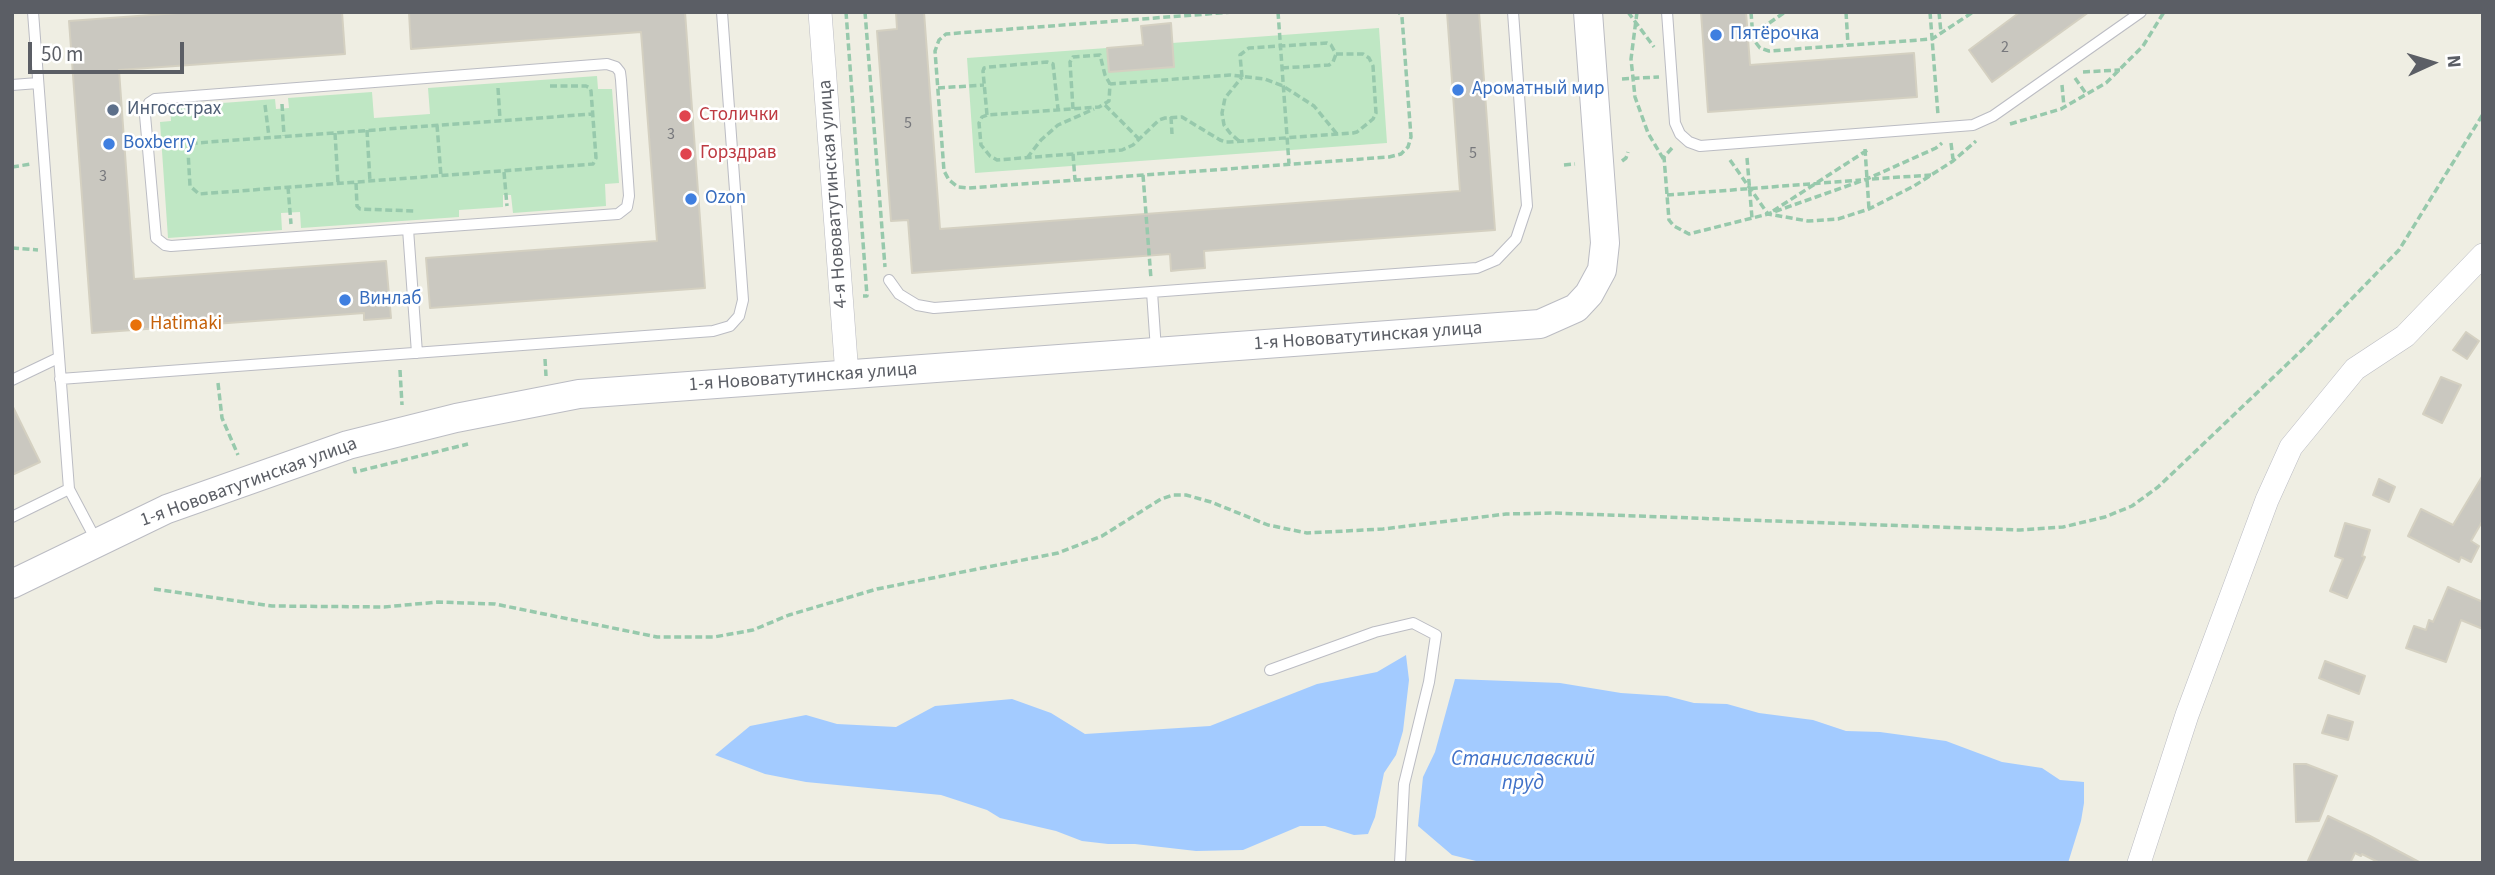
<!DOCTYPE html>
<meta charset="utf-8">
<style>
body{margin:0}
#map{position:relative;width:2495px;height:875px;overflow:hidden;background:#efeee3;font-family:"Source Sans 3",sans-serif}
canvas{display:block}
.frame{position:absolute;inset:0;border:14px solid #5b5e65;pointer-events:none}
.north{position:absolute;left:2397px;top:28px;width:70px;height:70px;-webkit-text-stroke:5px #fff;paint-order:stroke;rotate:86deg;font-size:19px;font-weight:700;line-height:28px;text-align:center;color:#5b5e65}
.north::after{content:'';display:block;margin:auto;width:24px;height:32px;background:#5b5e65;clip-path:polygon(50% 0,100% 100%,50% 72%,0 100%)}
.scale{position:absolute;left:28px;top:42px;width:156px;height:32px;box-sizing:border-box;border:4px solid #5b5e65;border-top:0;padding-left:9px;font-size:21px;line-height:24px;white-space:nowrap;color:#5b5e65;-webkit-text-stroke:5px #fff;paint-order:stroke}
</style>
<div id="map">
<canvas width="2495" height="875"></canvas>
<div class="frame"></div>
<div class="north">N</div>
<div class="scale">50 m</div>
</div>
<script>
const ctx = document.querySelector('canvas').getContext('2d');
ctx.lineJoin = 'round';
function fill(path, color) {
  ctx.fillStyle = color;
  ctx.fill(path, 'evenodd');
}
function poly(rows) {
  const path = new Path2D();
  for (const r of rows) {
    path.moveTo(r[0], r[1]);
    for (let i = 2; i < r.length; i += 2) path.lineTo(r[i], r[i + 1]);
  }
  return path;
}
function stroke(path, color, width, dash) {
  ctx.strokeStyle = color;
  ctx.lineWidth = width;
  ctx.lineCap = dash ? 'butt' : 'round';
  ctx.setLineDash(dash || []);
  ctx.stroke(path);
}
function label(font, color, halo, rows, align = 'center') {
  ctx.font = font + ' "Source Sans 3",sans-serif';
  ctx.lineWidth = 5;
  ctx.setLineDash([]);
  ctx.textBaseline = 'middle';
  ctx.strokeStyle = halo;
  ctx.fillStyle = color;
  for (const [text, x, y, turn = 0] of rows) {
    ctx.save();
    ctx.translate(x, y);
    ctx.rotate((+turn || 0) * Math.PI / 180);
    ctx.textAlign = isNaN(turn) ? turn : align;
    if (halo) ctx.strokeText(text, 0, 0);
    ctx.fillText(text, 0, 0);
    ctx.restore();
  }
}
fill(poly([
 [1379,28,1387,143,975,173,967,58,1107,48,1109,72,1173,67,1172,43],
 [597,76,598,89,612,89,619,183,605,184,606,206,513,213,511,195,503,195,503,207,459,210,459,217,301,228,300,212,281,213,282,230,168,238,160,122,171,121,170,107,275,99,276,109,289,108,288,98,372,92,374,118,430,114,428,88]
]), '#bfe7c4');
fill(poly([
 [1406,655,1409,680,1403,731,1396,755,1384,773,1375,817,1368,834,1354,835,1325,826,1300,826,1243,850,1196,851,1135,844,1108,844,1082,841,1056,831,1000,818,987,810,941,795,806,782,765,774,715,755,750,726,806,715,837,724,896,727,935,706,1012,699,1051,713,1085,734,1210,726,1317,684,1377,672],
 [1455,679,1560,683,1621,693,1667,696,1694,703,1727,704,1759,713,1813,720,1846,731,1880,732,1946,741,2002,762,2042,768,2060,780,2084,782,2084,803,2081,821,2068,863,1484,863,1452,855,1418,826,1423,777,1435,752]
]), '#a3cbff');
const building = poly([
 [192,12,342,12,345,54,119,70,134,279,386,261,391,318,364,320,364,313,92,333,69,21,192,12],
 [409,12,685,12,705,288,430,308,426,258,657,241,641,32,411,49,409,12],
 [896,12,924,12,940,229,1460,191,1447,12,1479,12,1495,230,1204,251,1205,268,1180,270,1171,271,1170,254,912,273,908,220,891,221,877,31,897,29,896,12],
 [1701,12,1746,12,1750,65,1914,53,1917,97,1708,112,1701,12],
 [2020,12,2089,12,1992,82,1969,50,2020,12],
 [1171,23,1174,67,1109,72,1107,48,1143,45,1141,26,1171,23],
 [2466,332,2479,341,2467,359,2453,350,2466,332],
 [2441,377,2461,385,2442,423,2423,414,2441,377],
 [12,405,40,462,12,475,12,405],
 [2483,475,2483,520,2471,541,2479,546,2471,562,2461,557,2459,562,2408,536,2421,509,2453,525,2483,475],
 [2379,479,2395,487,2389,502,2373,495,2379,479],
 [2345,523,2370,530,2362,556,2365,557,2347,598,2330,591,2343,559,2335,556,2345,523],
 [2448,587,2483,602,2483,629,2461,620,2446,662,2406,648,2414,626,2426,630,2429,620,2433,622,2448,587],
 [2325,661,2365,676,2359,694,2319,678,2325,661],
 [2328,715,2353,722,2348,740,2322,733,2328,715],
 [2294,764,2306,764,2337,776,2319,821,2296,822,2294,764],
 [2328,816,2370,836,2421,863,2380,863,2362,854,2361,856,2355,853,2350,863,2307,863,2328,816]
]);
fill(building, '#cac8c0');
stroke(building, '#d4d0c1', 2);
const service = poly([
 [33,12,69,489,96,540],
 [1667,12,1675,123,1680,134,1689,142,1700,146,1973,125,1993,116,2141,12],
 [607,64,616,67,620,72,621,80,629,196,627,207,618,214,171,246,165,245,156,238,145,115,149,103,155,99,607,64],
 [12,85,38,83],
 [408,229,417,353],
 [889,280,899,294,917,305,934,308,1477,268,1496,260,1516,239,1527,206,1513,12],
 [1152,292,1156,350],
 [60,379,713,331,730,326,739,316,743,300,722,12],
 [12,380,58,358],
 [12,517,69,489],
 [1270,670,1375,632,1413,623,1436,635,1429,682,1404,784,1400,863]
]);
const minor = poly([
 [820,12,847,375],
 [2139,863,2187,715,2267,500,2291,447,2355,369,2405,336,2483,255]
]);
const tertiary = poly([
 [12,584,167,509,348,445,456,418,579,394,1540,324,1576,308,1589,294,1602,270,1605,243,1588,12]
]);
stroke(service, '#bbbcc3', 12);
stroke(minor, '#bbbcc3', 24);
stroke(tertiary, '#bbbcc3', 30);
stroke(poly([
 [846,12,867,296,863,296],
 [865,12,885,267],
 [1233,12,946,34,939,40,935,51,944,171,949,180,958,187,968,188,1389,157,1401,154,1408,147,1411,137,1402,17,1399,12],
 [1278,12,1289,164],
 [1628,12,1654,47],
 [1637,12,1631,59,1635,97,1648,133,1664,160],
 [1751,12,1753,39,1760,48,1769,51,1932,39,1973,12],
 [1846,12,1848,45],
 [1930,12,1938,115],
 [1939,12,1941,33],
 [1752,35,1785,12],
 [1336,54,1363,54,1369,58,1373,66,1376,113,1373,119,1357,132,1353,133,1229,142,1226,142,1220,140,1182,117,1165,118,1159,120,1133,145,1122,150,997,160,990,156,981,145,979,123,982,117,987,115,1099,107,1109,101,1110,84,1230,75,1265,79,1283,86,1314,106,1337,134],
 [1282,68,1329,65,1333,62,1336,54],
 [2083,72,2120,70],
 [1242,77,1240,55,1249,48,1327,43,1331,45,1336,54],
 [2075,78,2087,95],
 [1622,79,1659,77],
 [2062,85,2064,107],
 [550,86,586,86,590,88,591,91,596,158,593,164,199,194,190,186,188,151,189,146,196,143,593,114],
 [498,88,500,120],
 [938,88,984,85],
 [282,104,284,136],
 [265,105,269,137],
 [1105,105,1140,140],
 [1073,109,1070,62,1073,57,1100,55,1105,75,1110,84],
 [987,115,983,71,984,68,989,67,1047,62,1053,64,1058,109],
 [1171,117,1172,134],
 [2010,124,2061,109,2106,83,2143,46,2164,12],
 [437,125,441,176],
 [367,130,370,182],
 [335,133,338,183],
 [1239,141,1230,133,1224,125,1222,113,1225,98,1242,77],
 [1951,143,1953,159],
 [1672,148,1664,157,1669,220,1674,226,1689,234,1768,214,1867,179,1936,148,1942,143],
 [1865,149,1869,209],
 [1073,154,1075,180],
 [1027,158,1041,140,1058,125,1094,109],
 [1747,158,1752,218],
 [1730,160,1768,214,1808,221,1838,219,1869,209,1914,186,1953,161,1976,141],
 [1622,161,1626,158,1628,152],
 [1564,165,1575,164],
 [12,167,31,164],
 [504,172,507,206],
 [1143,175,1151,279],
 [1872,179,1931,175],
 [356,183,357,206,360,209,414,211],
 [288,187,291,224],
 [1667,195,1861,180],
 [1773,211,1869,149],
 [12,248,38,250],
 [545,359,546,376],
 [400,370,402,405],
 [218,383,222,418,238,455],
 [354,467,355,472,468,444],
 [154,589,272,606,384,607,438,602,495,604,657,637,714,637,753,630,789,615,877,589,1058,553,1102,536,1161,499,1173,495,1186,495,1211,502,1268,525,1307,533,1383,529,1506,514,1555,513,2020,530,2063,527,2105,517,2132,506,2158,487,2302,350,2399,250,2483,114]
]), '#97c9ac', 3.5, [7, 3.5]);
stroke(service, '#fff', 10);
stroke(minor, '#fff', 23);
stroke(tertiary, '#fff', 28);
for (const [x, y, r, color] of [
 [1716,35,7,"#3f7fe0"],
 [1458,90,7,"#3f7fe0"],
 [113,110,7,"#5c6f8a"],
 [685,116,7,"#e0444e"],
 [109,144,7,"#3f7fe0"],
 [686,154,7,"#e0444e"],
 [691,199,7,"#3f7fe0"],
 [345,300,7,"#3f7fe0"],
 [136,325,7,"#e8710a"]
]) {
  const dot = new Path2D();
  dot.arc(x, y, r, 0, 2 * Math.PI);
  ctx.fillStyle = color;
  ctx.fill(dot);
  stroke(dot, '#fff', 2.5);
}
label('16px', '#77787c', null, [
 ["2",2005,48],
 ["5",908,124],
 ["3",671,135],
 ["5",1473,154],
 ["3",103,177]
]);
label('19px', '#366cbe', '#fff', [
 ["Пятёрочка",1730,35],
 ["Ароматный мир",1472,90],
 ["Boxberry",123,144],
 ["Ozon",705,199],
 ["Винлаб",359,300]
], 'left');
label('19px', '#4e5e75', '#fff', [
 ["Ингосстрах",127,110]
], 'left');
label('19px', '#be3a42', '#fff', [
 ["Столички",699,116],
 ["Горздрав",700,154]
], 'left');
label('19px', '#5b5e65', '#fff', [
 ["4-я Нововатутинская улица",834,194,-94],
 ["1-я Нововатутинская улица",1368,337,-4],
 ["1-я Нововатутинская улица",803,378,-4],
 ["1-я Нововатутинская улица",249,483,-20]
]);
label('19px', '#c56008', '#fff', [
 ["Hatimaki",150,325]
], 'left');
label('italic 21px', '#4071c8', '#fff', [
 ["Станиславский",1523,760],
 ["пруд",1523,784]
]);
</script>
